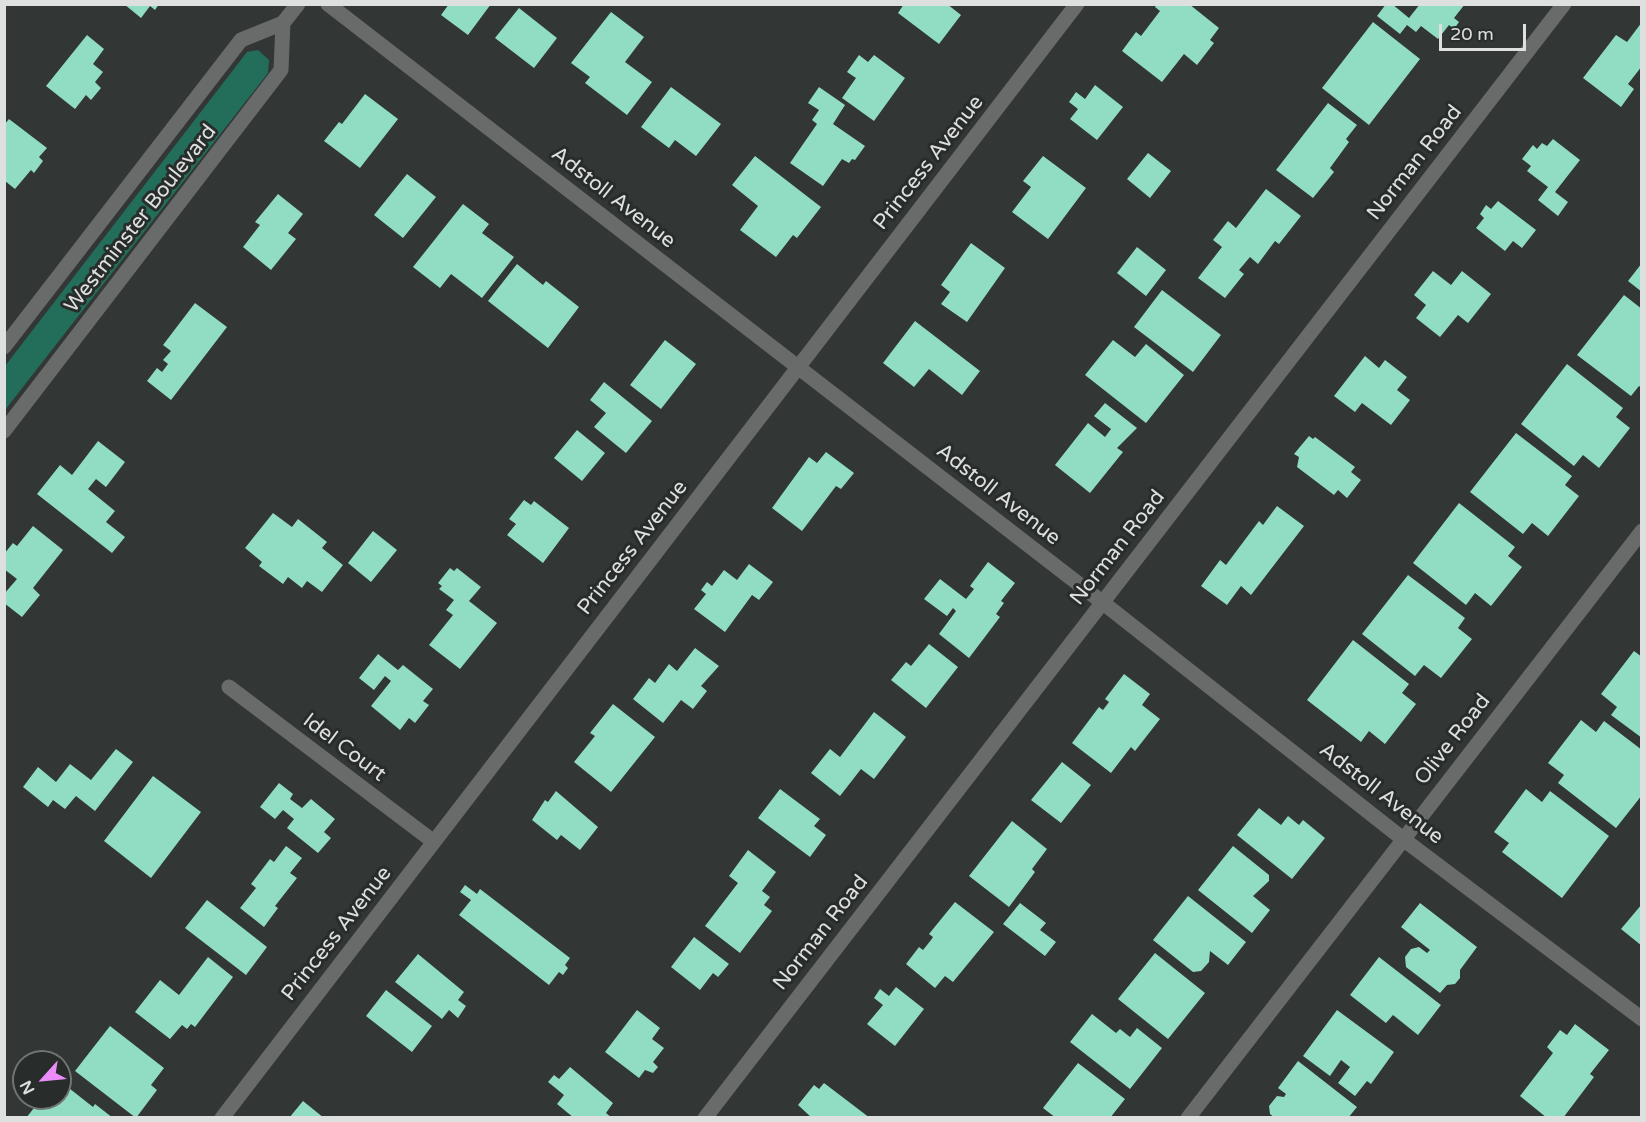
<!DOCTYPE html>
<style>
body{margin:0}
#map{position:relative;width:1646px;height:1122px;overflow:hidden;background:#323634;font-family:"Varela Round",sans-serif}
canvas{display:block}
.frame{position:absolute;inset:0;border:6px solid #dde0df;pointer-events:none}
.north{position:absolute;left:12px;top:1050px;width:60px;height:60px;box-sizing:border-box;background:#282c2a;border:2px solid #707472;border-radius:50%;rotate:243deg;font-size:16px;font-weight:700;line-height:24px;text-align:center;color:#dde0df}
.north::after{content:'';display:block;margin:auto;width:21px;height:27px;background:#ec8cfb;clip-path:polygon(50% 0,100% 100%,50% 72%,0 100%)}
.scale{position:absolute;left:1439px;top:24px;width:87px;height:27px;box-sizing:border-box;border:3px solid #dde0df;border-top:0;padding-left:8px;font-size:18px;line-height:21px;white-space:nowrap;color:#dde0df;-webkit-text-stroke:4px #282c2a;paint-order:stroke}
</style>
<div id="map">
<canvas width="1646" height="1122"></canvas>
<div class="frame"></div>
<div class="north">N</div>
<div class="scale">20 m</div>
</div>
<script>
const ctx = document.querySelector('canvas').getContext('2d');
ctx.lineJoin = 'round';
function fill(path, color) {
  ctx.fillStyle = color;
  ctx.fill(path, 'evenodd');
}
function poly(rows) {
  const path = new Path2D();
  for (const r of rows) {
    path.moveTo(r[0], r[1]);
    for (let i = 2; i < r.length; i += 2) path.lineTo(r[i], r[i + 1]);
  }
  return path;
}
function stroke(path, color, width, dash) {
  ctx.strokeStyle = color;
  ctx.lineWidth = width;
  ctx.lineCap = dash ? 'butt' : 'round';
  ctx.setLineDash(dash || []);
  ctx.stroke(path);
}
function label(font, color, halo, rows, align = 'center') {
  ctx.font = font + ' "Varela Round",sans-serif';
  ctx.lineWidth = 6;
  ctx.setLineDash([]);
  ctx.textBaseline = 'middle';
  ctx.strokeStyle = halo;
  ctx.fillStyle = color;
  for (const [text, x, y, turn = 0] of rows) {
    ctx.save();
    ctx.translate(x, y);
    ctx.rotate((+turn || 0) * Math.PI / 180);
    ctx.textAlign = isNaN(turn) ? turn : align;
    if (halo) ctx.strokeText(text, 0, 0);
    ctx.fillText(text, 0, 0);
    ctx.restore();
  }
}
fill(poly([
 [258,50,269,60,268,73,5,410,5,366,247,52]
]), '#226e5a');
fill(poly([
 [124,4,159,4,155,10,150,6,141,18],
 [449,4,491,4,468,35,441,15],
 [904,4,947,4,961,15,939,44,898,13],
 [1157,4,1189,4,1219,28,1210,40,1214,43,1197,65,1184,54,1162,82,1122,51,1136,32,1141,36,1160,11,1155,7],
 [1386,4,1392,4,1409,18,1420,4,1465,4,1454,18,1459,22,1454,29,1449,25,1438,39,1421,26,1416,32,1407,25,1400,34,1377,16],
 [519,8,557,38,534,68,495,38],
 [611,12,644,37,625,62,652,82,627,115,585,83,590,77,571,63],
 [1373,22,1420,59,1369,125,1322,88],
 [1642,22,1642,66,1628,84,1634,89,1621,107,1583,78,1616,35,1627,42],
 [87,35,104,49,93,64,103,72,95,82,101,88,91,100,86,95,75,109,46,86],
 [859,55,868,62,874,55,905,78,874,121,842,98,856,78,847,72],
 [1095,85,1123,107,1097,140,1070,119,1078,109,1069,102,1076,92,1085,99],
 [671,87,721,124,696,156,675,140,669,148,641,127],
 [819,87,845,105,833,124,865,146,855,160,852,159,849,163,842,159,823,186,790,163,817,124,812,120,819,110,808,103],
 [365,94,398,119,360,168,324,141,339,122,342,124],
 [1328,103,1357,125,1346,139,1349,142,1330,168,1334,172,1313,198,1276,170],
 [9,119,47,148,39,157,43,161,34,173,31,170,15,189,5,181,4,125],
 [1553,139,1580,160,1555,192,1568,202,1558,216,1538,200,1548,187,1527,171,1531,166,1522,159,1533,145,1537,149,1542,143,1547,146],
 [1148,153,1171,171,1150,198,1127,179],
 [755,156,821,207,797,238,793,235,776,257,740,230,758,206,732,185],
 [1043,156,1086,188,1048,239,1012,212,1031,187,1023,181],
 [407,174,436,197,403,238,374,215],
 [1266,189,1301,216,1279,244,1275,241,1258,264,1250,257,1239,270,1244,274,1225,298,1198,278,1222,247,1213,240,1228,221,1236,228],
 [278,194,303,214,288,233,296,239,271,270,243,247,260,225,255,222],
 [1498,201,1536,230,1522,248,1513,241,1505,251,1476,228,1484,218,1480,214,1486,205,1491,209],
 [463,204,489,224,482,233,514,257,482,298,451,274,440,288,413,267],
 [971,243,1005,268,967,322,941,304,950,292,941,285],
 [1137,247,1166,270,1146,296,1117,273],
 [1642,263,1642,292,1628,281],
 [517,264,543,285,546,281,579,307,548,348,488,301],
 [1433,271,1451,285,1462,271,1491,294,1468,323,1458,315,1440,337,1416,318,1426,305,1414,295],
 [1162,290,1221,335,1193,372,1134,327],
 [1624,295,1642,309,1642,388,1639,386,1631,396,1577,355],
 [195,303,227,327,171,400,147,381,157,368,162,372,168,364,163,360,171,351,163,345],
 [915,321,980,371,962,395,929,369,914,387,883,363],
 [665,340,696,364,661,409,630,385],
 [1113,340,1135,357,1146,344,1184,375,1146,423,1085,375],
 [1365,356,1379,368,1385,360,1407,377,1397,390,1410,400,1391,425,1362,403,1355,412,1334,396],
 [1567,364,1623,408,1616,417,1630,428,1599,468,1583,455,1574,466,1521,424],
 [604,382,652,421,626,453,594,427,606,413,590,400],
 [1105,403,1137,428,1117,448,1123,452,1090,493,1055,465,1088,423,1105,437,1111,429,1094,416],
 [577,430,605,453,582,481,554,458],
 [1516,433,1572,476,1565,485,1579,496,1548,536,1532,523,1523,534,1470,492],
 [1309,436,1313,439,1315,437,1355,467,1351,472,1361,480,1347,498,1338,490,1334,495,1297,467,1299,457,1294,454],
 [98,441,125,462,106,487,96,479,88,489,115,511,106,522,125,537,112,553,37,494,60,465,72,475],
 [826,452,854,473,841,489,836,486,802,531,772,508,809,457,817,463],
 [524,500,531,505,534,501,569,528,543,563,507,535,516,524,509,519],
 [1459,503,1515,547,1508,556,1522,567,1491,606,1475,593,1466,605,1413,563],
 [1277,506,1304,526,1251,595,1241,586,1227,605,1201,586,1220,560,1226,565,1259,521,1263,525],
 [273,513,292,527,298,519,327,542,322,548,343,565,322,592,307,581,302,588,288,577,283,584,259,566,262,562,245,548],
 [33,526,63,550,33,588,40,595,22,617,4,603,4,594,17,579,4,569,4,554,13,543,17,546],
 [373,531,397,550,371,582,348,563],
 [988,562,1015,583,1001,601,1004,603,996,614,1000,617,969,658,939,634,956,611,953,608,947,616,924,599,940,579,966,599,974,589,970,586],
 [749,564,773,582,759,600,752,595,725,632,694,609,706,594,701,590,707,582,712,586,724,570,737,580],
 [450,568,454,571,457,568,481,587,469,601,497,623,460,669,429,645,453,615,446,610,454,600,439,589,442,586,438,583],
 [1408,575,1465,618,1458,628,1472,639,1441,678,1424,665,1415,676,1362,634],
 [1353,640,1409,684,1402,693,1416,704,1385,744,1369,731,1361,742,1307,700],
 [929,644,958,667,926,708,891,680,906,662,911,666],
 [695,648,719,666,701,686,707,691,693,709,681,700,663,723,633,699,649,678,655,683,669,664,677,671],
 [1634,651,1642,657,1642,738,1611,715,1617,707,1601,694],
 [378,654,398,670,403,665,433,689,423,701,429,705,415,723,409,718,400,730,371,706,391,681,385,676,374,690,359,678],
 [1124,674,1150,694,1142,705,1160,719,1135,751,1131,747,1111,773,1072,743,1099,707,1103,710,1109,702,1105,699],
 [613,704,655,737,611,792,574,762,595,736,590,733],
 [874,712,906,737,874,779,861,769,840,796,811,773,830,749,840,757],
 [1581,720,1596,732,1604,721,1642,750,1642,795,1616,828,1558,783,1564,775,1548,763],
 [116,749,133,762,95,811,76,796,65,809,53,800,48,807,23,787,38,767,56,782,70,764,91,780],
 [1062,762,1091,785,1061,823,1031,800],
 [153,776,201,812,151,878,104,841],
 [279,783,293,794,290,799,302,808,311,799,335,819,324,832,331,838,318,853,287,828,294,819,283,810,275,819,260,807],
 [780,789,820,819,814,826,826,835,810,857,758,818],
 [1526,789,1542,802,1550,791,1609,836,1562,898,1502,852,1509,843,1494,832],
 [556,791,598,827,580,850,561,835,557,840,532,820,545,800,548,802],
 [1259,808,1281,825,1288,816,1299,825,1303,820,1325,838,1292,879,1237,835],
 [1012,821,1047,849,1032,869,1035,872,1009,907,969,876],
 [286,846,302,858,290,873,297,878,275,906,278,908,264,927,240,908,256,888,251,884,270,859,274,862],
 [1233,846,1269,875,1269,881,1253,896,1270,910,1252,933,1198,890],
 [748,850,776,872,762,891,770,897,764,905,772,911,740,953,705,926,738,883,729,876],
 [465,885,477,894,480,889,570,958,565,965,568,968,563,975,559,972,549,985,459,915,471,900,460,892],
 [1188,896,1246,942,1228,965,1210,951,1209,962,1201,971,1193,972,1153,940],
 [207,900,267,947,246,975,185,928],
 [955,902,994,932,953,982,945,976,935,988,906,964,919,947,923,950,931,940,933,937,929,934],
 [1020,903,1046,923,1040,930,1056,942,1045,956,1003,924],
 [1420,903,1477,947,1460,970,1460,978,1455,984,1447,985,1440,993,1406,967,1405,957,1411,949,1419,947,1427,953,1430,950,1401,927],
 [1642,904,1642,946,1621,929],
 [694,937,729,964,718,977,713,973,700,990,671,967],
 [1155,953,1205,993,1168,1039,1118,999],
 [418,954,464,992,458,1000,466,1006,458,1018,449,1010,442,1019,395,982],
 [208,957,233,977,195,1027,191,1024,187,1029,182,1025,170,1039,135,1012,160,980,179,995],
 [1379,957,1441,1005,1418,1035,1393,1015,1386,1023,1350,995],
 [896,987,924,1009,895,1046,867,1024,883,1005,874,998,880,989,889,996],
 [386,990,432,1026,412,1052,366,1016],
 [637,1010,660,1028,652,1039,664,1048,653,1062,658,1067,653,1073,645,1070,639,1078,605,1052],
 [1337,1010,1394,1052,1371,1084,1367,1081,1355,1096,1338,1083,1350,1067,1341,1060,1330,1076,1303,1056],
 [1092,1014,1116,1033,1120,1029,1130,1037,1137,1028,1162,1048,1130,1089,1070,1042],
 [1575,1024,1609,1050,1590,1074,1594,1077,1563,1118,1547,1118,1520,1096,1553,1053,1547,1047,1560,1030,1567,1035],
 [110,1026,164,1068,151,1085,157,1090,136,1118,75,1071],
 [1298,1061,1357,1107,1348,1118,1275,1118,1270,1114,1269,1106,1277,1096,1284,1097,1286,1094,1278,1088],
 [1078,1063,1125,1099,1110,1118,1056,1118,1043,1108],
 [570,1067,613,1103,606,1113,612,1118,574,1118,557,1104,564,1095,548,1082,554,1075,559,1079],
 [60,1081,93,1107,95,1104,113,1118,26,1118,42,1098,60,1098],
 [824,1083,870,1118,812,1118,798,1105,814,1085,819,1089],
 [303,1101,324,1118,289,1118]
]), '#90ddc4');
stroke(poly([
 [328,4,1102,602,1403,839,1642,1019],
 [4,347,241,40,283,23,298,4],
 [4,431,281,70,283,23],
 [229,687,434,842],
 [222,1118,1077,4],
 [705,1118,1564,4],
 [1188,1118,1642,531]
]), '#696b6a', 15);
label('21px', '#dde0df', '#282c2a', [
 ["Princess Avenue",929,163,-52],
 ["Norman Road",1415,163,-52],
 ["Adstoll Avenue",613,198,38],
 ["Westminster Boulevard",141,219,-52],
 ["Adstoll Avenue",998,495,38],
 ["Princess Avenue",633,548,-52],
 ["Norman Road",1118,548,-52],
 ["Olive Road",1453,740,-52],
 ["Idel Court",344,748,37],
 ["Adstoll Avenue",1381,794,38],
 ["Norman Road",821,933,-52],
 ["Princess Avenue",337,934,-52]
]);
</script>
